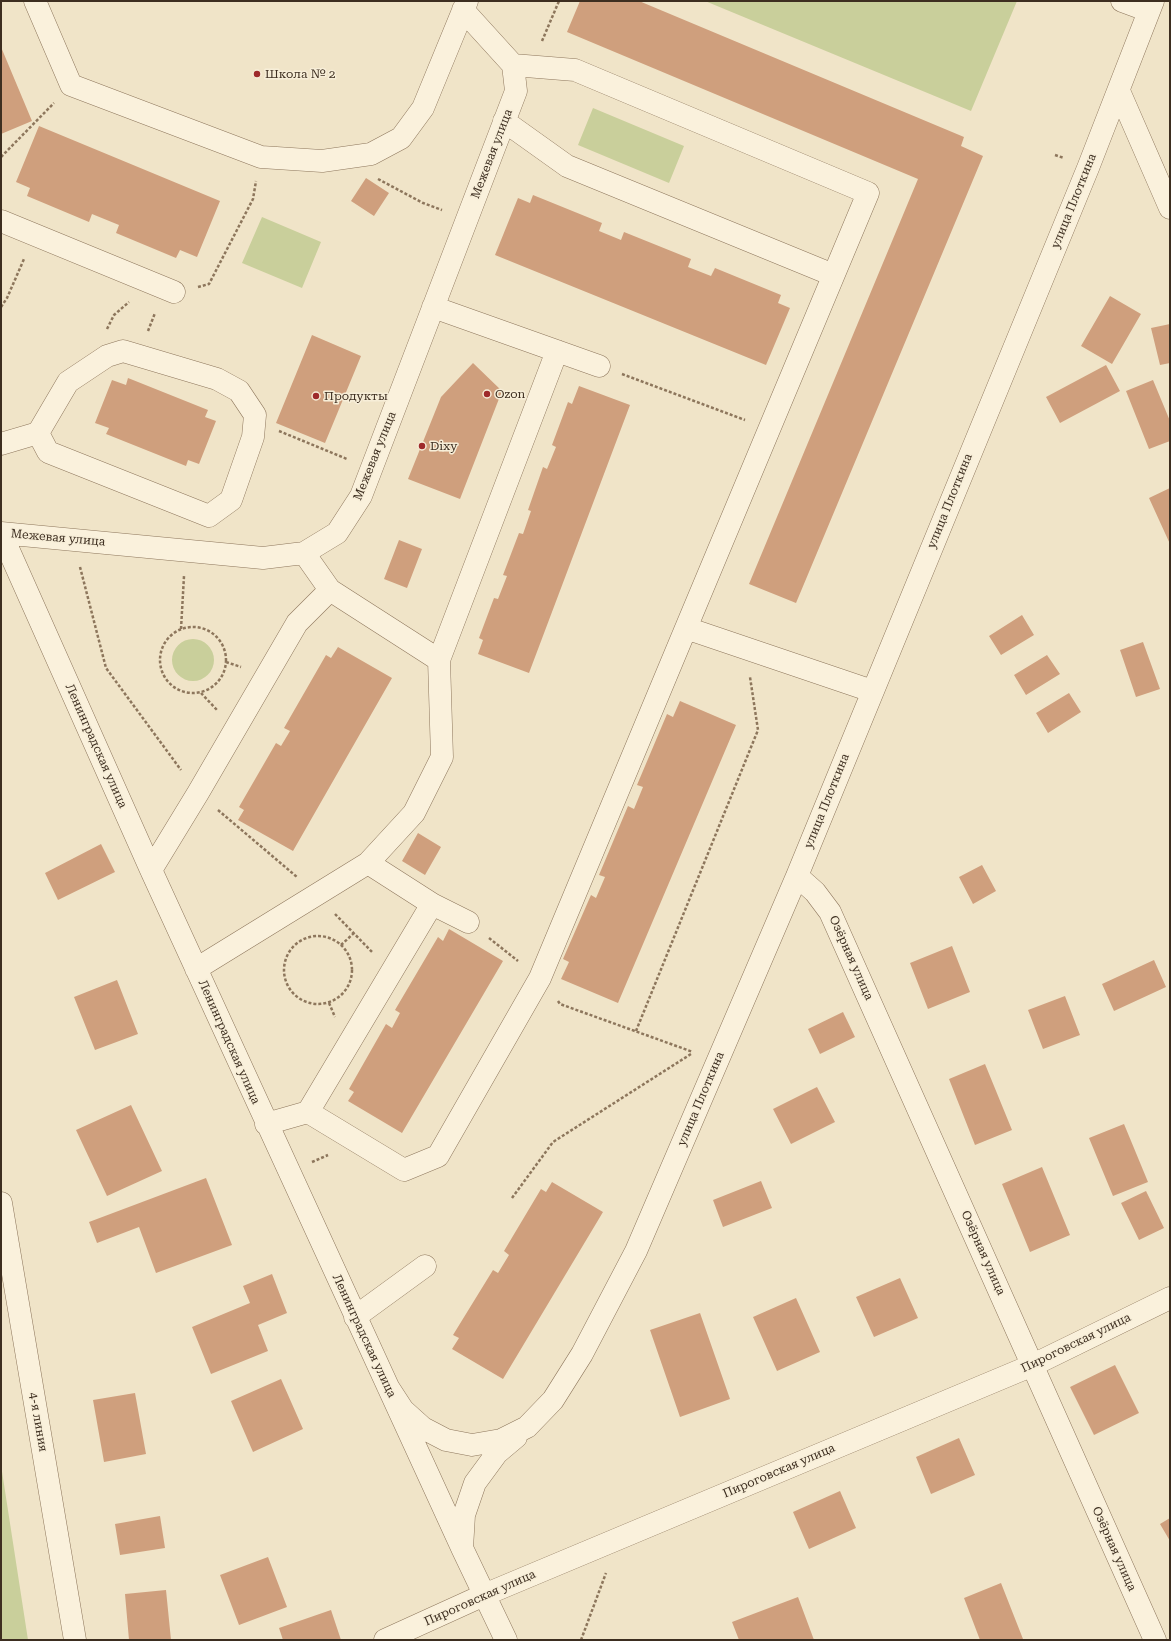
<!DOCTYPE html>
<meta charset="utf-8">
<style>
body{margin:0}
#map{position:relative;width:1171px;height:1641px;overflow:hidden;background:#f0e4c8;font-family:"Roboto Serif",serif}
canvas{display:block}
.frame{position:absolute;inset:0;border:2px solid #3d2e20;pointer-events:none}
</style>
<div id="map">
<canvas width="1171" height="1641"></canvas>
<div class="frame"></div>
</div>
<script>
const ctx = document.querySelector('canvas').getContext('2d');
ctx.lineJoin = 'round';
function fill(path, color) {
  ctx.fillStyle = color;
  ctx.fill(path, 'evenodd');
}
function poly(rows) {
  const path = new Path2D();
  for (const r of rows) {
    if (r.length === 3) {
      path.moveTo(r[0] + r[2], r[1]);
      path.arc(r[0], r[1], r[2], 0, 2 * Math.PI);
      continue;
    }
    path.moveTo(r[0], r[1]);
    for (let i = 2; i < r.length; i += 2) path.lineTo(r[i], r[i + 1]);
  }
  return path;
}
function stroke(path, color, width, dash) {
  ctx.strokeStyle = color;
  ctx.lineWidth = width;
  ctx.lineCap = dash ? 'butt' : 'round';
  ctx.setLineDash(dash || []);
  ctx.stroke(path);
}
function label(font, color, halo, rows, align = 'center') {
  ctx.font = font + ' "Roboto Serif",serif';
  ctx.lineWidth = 3;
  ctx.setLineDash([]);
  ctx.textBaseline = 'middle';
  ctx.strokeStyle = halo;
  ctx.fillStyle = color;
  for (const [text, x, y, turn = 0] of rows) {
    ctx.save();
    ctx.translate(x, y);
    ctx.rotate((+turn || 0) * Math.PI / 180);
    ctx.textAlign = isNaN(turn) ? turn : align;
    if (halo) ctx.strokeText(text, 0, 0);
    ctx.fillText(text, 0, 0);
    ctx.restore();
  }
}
fill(poly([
 [705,1,1017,1,971,111],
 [593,108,684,146,669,183,578,145],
 [262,217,321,242,302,288,242,263],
 [193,660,21],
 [1,1465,28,1640,1,1640]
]), '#c9cf9b');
fill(poly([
 [580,1,639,1,964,137,961,146,983,156,796,603,749,584,918,179,567,32],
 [1,47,32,121,1,134],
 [39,126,220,201,197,257,180,250,176,258,116,233,119,225,92,214,89,222,27,196,30,188,16,182],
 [366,178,389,193,374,216,351,201],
 [533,195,602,223,599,231,621,240,624,232,691,259,688,267,711,276,715,268,781,295,778,303,790,308,766,365,495,255,518,198,530,203],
 [1110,296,1141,314,1112,364,1081,346],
 [1170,324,1170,363,1160,365,1151,328],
 [312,335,361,356,325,443,276,423],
 [473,363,502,391,460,499,408,479,441,397],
 [1106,365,1120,391,1060,423,1046,397],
 [128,378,208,410,205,417,216,421,199,464,188,460,186,466,106,434,109,428,95,423,112,380,126,385],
 [1153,380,1170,421,1170,441,1149,449,1126,391],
 [579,386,630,405,529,673,478,654,483,640,479,638,494,598,498,599,507,576,503,575,519,533,523,534,531,511,528,510,543,467,547,469,556,447,552,445,568,402,572,404],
 [1170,488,1170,544,1149,498],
 [399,540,422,549,407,588,384,579],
 [1022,615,1034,635,1001,655,989,636],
 [1143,642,1160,689,1136,697,1120,650],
 [338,647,392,678,293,851,238,820,244,810,239,807,276,743,281,746,290,731,284,728,326,655,331,658],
 [1047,655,1060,674,1026,695,1014,675],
 [1069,693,1081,712,1048,733,1036,713],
 [680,701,736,725,618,1003,561,979,569,962,563,959,591,895,596,898,605,877,599,875,628,806,634,809,643,787,637,785,667,714,673,717],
 [418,833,441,847,425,875,402,861],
 [101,844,115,872,58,900,45,873],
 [982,865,996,891,973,904,959,877],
 [449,929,503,961,402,1133,348,1101,354,1092,349,1089,386,1024,392,1028,400,1013,395,1010,438,937,443,941],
 [952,946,970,992,928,1009,910,963],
 [1154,960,1166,987,1114,1011,1102,984],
 [117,980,138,1034,95,1050,74,997],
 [1065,996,1080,1035,1043,1049,1028,1010],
 [843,1012,855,1037,820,1054,808,1029],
 [985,1064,1012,1130,975,1145,949,1079],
 [817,1087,835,1122,791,1144,773,1109],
 [131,1105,162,1171,107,1196,76,1130],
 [1124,1124,1148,1182,1113,1196,1089,1138],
 [1042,1167,1070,1235,1030,1252,1002,1184],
 [206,1178,232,1245,156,1273,139,1227,97,1243,89,1222],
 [761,1181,772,1208,723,1227,713,1200],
 [552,1182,603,1212,503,1379,452,1349,459,1338,453,1335,493,1270,498,1273,509,1255,504,1251,541,1189,546,1192],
 [1146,1191,1164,1228,1139,1240,1121,1203],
 [272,1274,287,1313,258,1325,268,1351,211,1374,192,1327,250,1303,243,1286],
 [900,1278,918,1318,874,1337,856,1297],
 [796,1298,820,1352,777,1371,753,1317],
 [700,1313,730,1399,680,1417,650,1330],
 [1115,1365,1139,1413,1094,1435,1070,1387],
 [281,1379,303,1429,253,1452,231,1401],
 [135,1393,146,1454,104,1462,93,1400],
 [959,1438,975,1475,931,1494,916,1457],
 [840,1491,856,1528,809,1549,793,1512],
 [160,1516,165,1548,120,1555,115,1524],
 [1170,1518,1170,1541,1160,1524],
 [268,1557,287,1607,239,1625,220,1575],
 [1001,1583,1023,1639,980,1640,964,1598],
 [166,1590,171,1640,129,1640,125,1594],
 [798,1597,814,1640,739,1640,732,1622],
 [331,1610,341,1640,283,1640,279,1628]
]), '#cf9f7d');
const minor = poly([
 [35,1,71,85,261,157,322,161,371,154,401,138,423,108,467,1],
 [1122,1,1149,11],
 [513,65,575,70,868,193,686,628,872,691],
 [1119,91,1170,208],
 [504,121,567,166,833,275],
 [1,221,174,292],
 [433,307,599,366],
 [1,444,38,433,68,382,107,356,123,351,217,379,239,391,255,415,253,437,231,500,209,516,48,452,38,433],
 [1,533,151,870,462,1548],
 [1,533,263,558,304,553,337,533,361,496,516,91,513,65,463,10],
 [304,553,330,590,439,660,442,757,414,813,368,863],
 [439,660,557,351],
 [151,870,198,793,297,623,330,590],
 [797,876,815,892,830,912,1155,1640],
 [432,904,468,922],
 [196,969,368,863,432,904,308,1112,266,1124],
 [308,1112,404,1170,438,1156,540,978,686,628],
 [1,1203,75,1640],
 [355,1317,425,1266],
 [388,1387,403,1410,423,1428,446,1440,472,1445,501,1440,527,1427,553,1400,582,1354,636,1251,797,876,1088,168,1153,1],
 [385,1640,484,1595,1033,1365,1170,1298],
 [506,1640,462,1548,464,1515,475,1483,497,1453,516,1437]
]);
stroke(minor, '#8d765c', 23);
stroke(poly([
 [542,41,559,1],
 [1055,155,1064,158],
 [1,157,54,103],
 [378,179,423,203,442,210],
 [198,287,209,284,253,199,256,181],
 [1,307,7,298,24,259],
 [107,329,114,315,129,302],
 [148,331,155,313],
 [622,374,745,420],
 [279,431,347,459],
 [80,567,106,668,181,770],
 [193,660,33],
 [181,629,184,576],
 [226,662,241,667],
 [201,693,217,710],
 [218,810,297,877],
 [335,914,373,953],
 [318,970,34],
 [489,938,518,961],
 [341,945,354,933],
 [558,1001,560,1004,693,1052],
 [329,1003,335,1017],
 [636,1031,758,730,750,677],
 [312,1162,328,1155],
 [512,1198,553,1142,691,1054],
 [581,1640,606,1573]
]), '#8d765c', 2.5, [3, 2]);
stroke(minor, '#faf1dc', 22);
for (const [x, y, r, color] of [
 [257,74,4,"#9e2a2b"],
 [487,394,4,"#9e2a2b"],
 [316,396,4,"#9e2a2b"],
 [422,446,4,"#9e2a2b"]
]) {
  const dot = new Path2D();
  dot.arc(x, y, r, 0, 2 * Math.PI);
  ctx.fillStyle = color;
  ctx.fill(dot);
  stroke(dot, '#f7eed8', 1.5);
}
label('12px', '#3d2e20', '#f7eed8', [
 ["Школа № 2",265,74],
 ["Ozon",495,394],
 ["Продукты",324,396],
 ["Dixy",430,446]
], 'left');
label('12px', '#3d2e20', '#f7eed8', [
 ["Межевая улица",492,154,-69],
 ["улица Плоткина",1074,201,-68],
 ["Межевая улица",375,456,-68],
 ["улица Плоткина",950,501,-68],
 ["Межевая улица",58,538,5],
 ["Ленинградская улица",96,746,66],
 ["улица Плоткина",827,801,-68],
 ["Озёрная улица",851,958,66],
 ["Ленинградская улица",229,1042,66],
 ["улица Плоткина",701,1099,-67],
 ["Озёрная улица",983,1253,66],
 ["Ленинградская улица",364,1336,65],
 ["Пироговская улица",1076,1343,-26],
 ["4-я линия",38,1422,80],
 ["Пироговская улица",779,1471,-23],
 ["Озёрная улица",1114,1549,66],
 ["Пироговская улица",480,1598,-24]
]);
</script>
